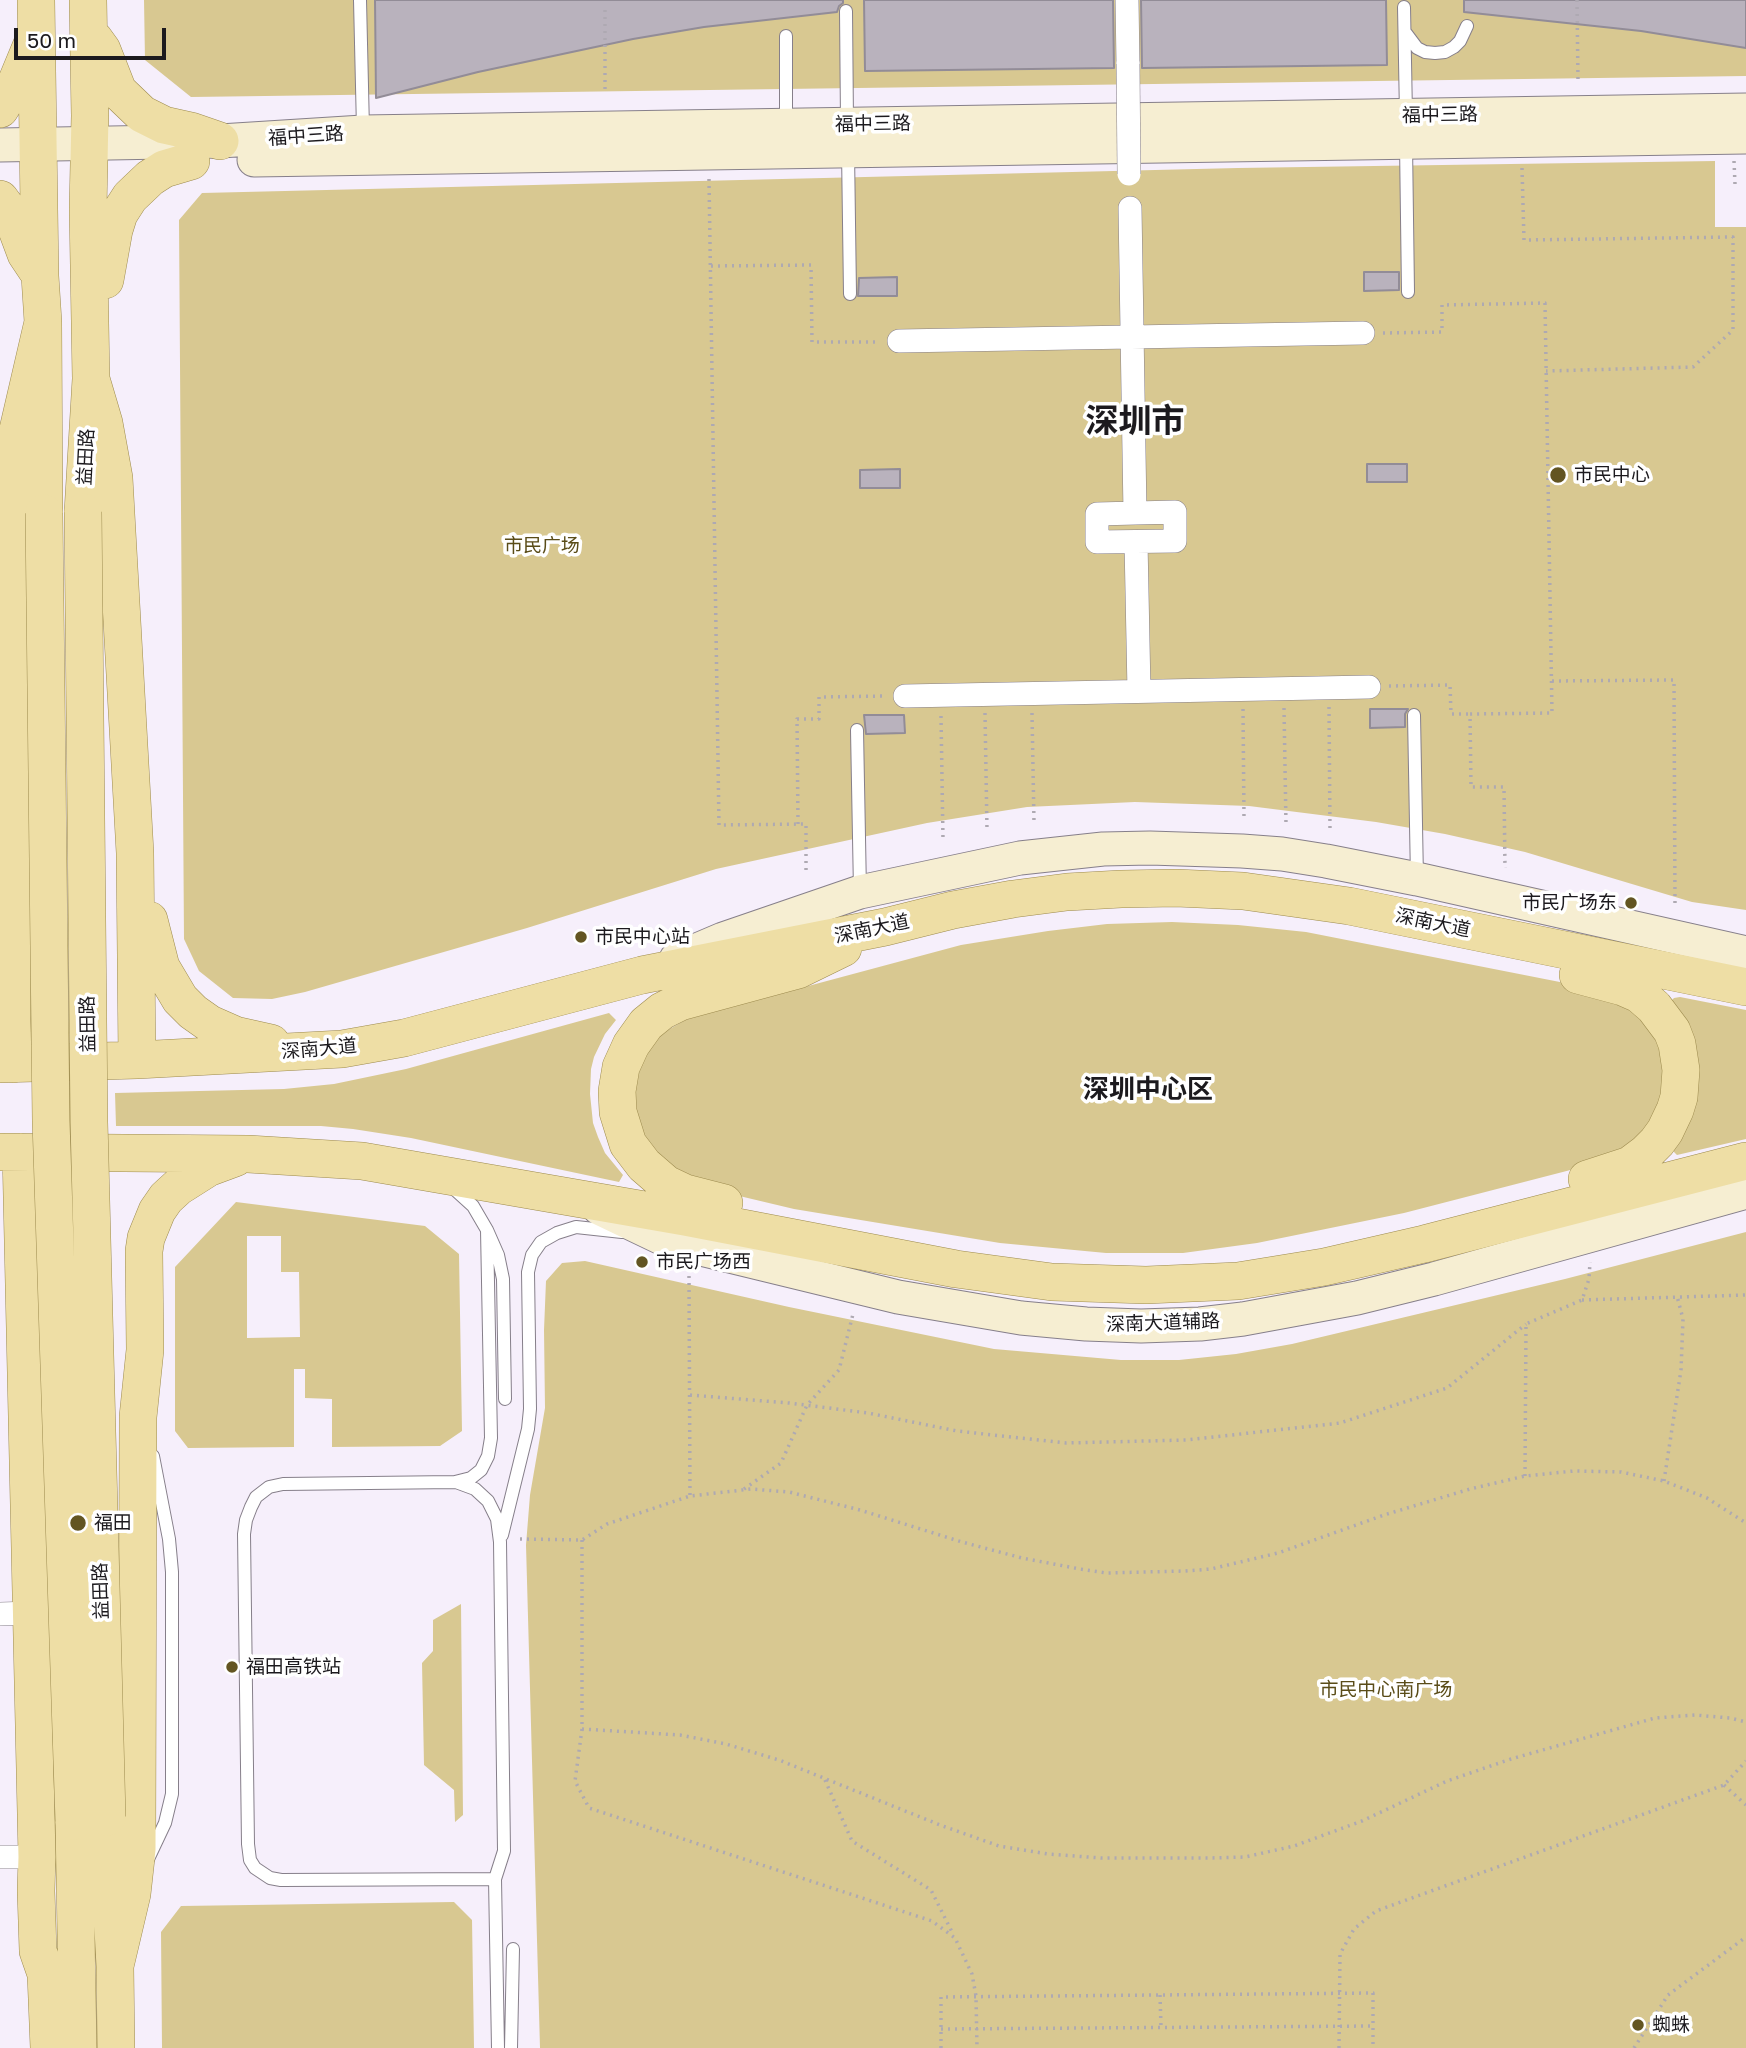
<!DOCTYPE html>
<meta charset="utf-8">
<style>
body{margin:0}
#map{position:relative;width:1746px;height:2048px;overflow:hidden;background:#f6effb;font-family:"Golos Text",sans-serif}
canvas{display:block}
.scale{position:absolute;left:14px;top:28px;width:152px;height:32px;box-sizing:border-box;border:4px solid #1c1a1e;border-top:0;padding-left:9px;font-size:21px;line-height:24px;white-space:nowrap;color:#1c1a1e;-webkit-text-stroke:5px #fff;paint-order:stroke}
</style>
<div id="map">
<canvas width="1746" height="2048"></canvas>
<div class="scale">50 m</div>
</div>
<script>
const ctx = document.querySelector('canvas').getContext('2d');
ctx.lineJoin = 'round';
function fill(path, color) {
  ctx.fillStyle = color;
  ctx.fill(path, 'evenodd');
}
function poly(rows) {
  const path = new Path2D();
  for (const r of rows) {
    path.moveTo(r[0], r[1]);
    for (let i = 2; i < r.length; i += 2) path.lineTo(r[i], r[i + 1]);
  }
  return path;
}
function stroke(path, color, width, dash) {
  ctx.strokeStyle = color;
  ctx.lineWidth = width;
  ctx.lineCap = dash ? 'butt' : 'round';
  ctx.setLineDash(dash || []);
  ctx.stroke(path);
}
function label(font, color, halo, rows, align = 'center') {
  ctx.font = font + ' "Golos Text","Noto Sans SC",sans-serif';
  ctx.lineWidth = 7;
  ctx.setLineDash([]);
  ctx.textBaseline = 'middle';
  ctx.strokeStyle = halo;
  ctx.fillStyle = color;
  for (const [text, x, y, turn = 0] of rows) {
    ctx.save();
    ctx.translate(x, y);
    ctx.rotate((+turn || 0) * Math.PI / 180);
    ctx.textAlign = isNaN(turn) ? turn : align;
    if (halo) ctx.strokeText(text, 0, 0);
    ctx.fillText(text, 0, 0);
    ctx.restore();
  }
}
fill(poly([
 [144,0,1746,0,1746,76,191,97,145,60],
 [1715,161,1715,227,1746,227,1746,910,1692,902,1525,852,1445,834,1376,822,1249,806,1135,802,1027,807,927,823,716,869,527,928,305,992,272,999,233,998,199,971,184,939,179,220,202,193,1238,168],
 [1172,922,1238,925,1306,932,1570,984,1619,998,1658,1029,1669,1078,1648,1135,1613,1159,1404,1213,1257,1243,1183,1253,1106,1253,1000,1243,794,1209,689,1184,667,1174,632,1115,638,1058,659,1035,689,1018,961,945,1048,931,1107,924],
 [1680,997,1746,1010,1746,1139,1677,1155,1674,1152,1673,1148,1672,1000,1674,998],
 [609,1013,616,1020,605,1034,594,1057,591,1069,590,1094,593,1123,598,1137,605,1153,623,1175,619,1182,411,1138,353,1129,321,1126,116,1126,115,1093,284,1089,334,1084,406,1069],
 [236,1202,425,1226,459,1254,462,1431,440,1446,332,1447,332,1399,305,1398,305,1369,294,1369,294,1447,188,1448,175,1431,175,1267],
 [247,1236,281,1236,281,1272,299,1272,300,1337,247,1338],
 [1746,1232,1746,2048,540,2048,526,1545,530,1495,545,1408,544,1330,546,1281,562,1263,585,1261,789,1307,994,1349,1121,1360,1179,1360,1236,1354,1292,1344,1565,1279],
 [461,1604,463,1815,455,1822,454,1790,424,1765,422,1663,433,1651,433,1620],
 [454,1902,472,1920,474,2048,162,2048,161,1932,181,1906]
]), '#d8c891');
const building = poly([
 [375,0,843,0,843,3,839,6,837,12,704,27,633,39,478,72,376,98,375,0],
 [864,0,1113,0,1114,68,865,71,864,0],
 [1141,0,1386,0,1387,65,1142,68,1141,0],
 [1464,0,1746,0,1746,48,1641,31,1464,12,1464,0],
 [1364,272,1399,272,1399,290,1364,291,1364,272],
 [897,277,897,296,858,296,859,278,897,277],
 [1367,464,1407,464,1407,482,1367,482,1367,464],
 [900,469,900,488,860,488,860,470,900,469],
 [1370,709,1408,709,1405,714,1405,727,1370,728,1370,709],
 [864,715,904,715,905,733,866,734,864,715]
]);
fill(building, '#b9b2bd');
stroke(building, '#928c97', 2);
const lane = poly([
 [360,0,363,129],
 [1404,7,1406,115],
 [846,11,847,122],
 [1405,32,1417,48,1425,52,1435,53,1445,52,1454,47,1460,41,1467,26],
 [786,36,786,125],
 [1406,144,1408,292],
 [848,151,850,294],
 [1414,715,1417,879],
 [857,730,860,891],
 [451,1186,473,1206,487,1230,498,1255,503,1279,505,1399],
 [487,1230,491,1438,488,1456,481,1470,471,1478,455,1482,283,1484,269,1487,256,1497,251,1507,246,1520,244,1534,248,1844,250,1860,255,1868,270,1878,281,1880,495,1879],
 [456,1482,475,1489,488,1501,497,1519,500,1542,504,1851,495,1879,498,2048],
 [502,1535,528,1429,530,1409,528,1272,532,1255,541,1242,557,1233,576,1227,622,1232],
 [148,1859,165,1823,172,1794,172,1572,169,1539,153,1456],
 [511,2048,513,1949]
]);
const street = poly([
 [1127,0,1128,64],
 [1130,208,1135,513],
 [899,341,1363,333],
 [1175,512,1175,541,1097,542,1097,514,1175,512],
 [1136,542,1139,691],
 [905,696,1369,687],
 [0,1614,31,1613],
 [0,1857,37,1857]
]);
const secondary = poly([
 [0,145,220,141,363,132,1746,110],
 [254,160,1746,137],
 [676,959,723,939,860,892,1020,858,1103,849,1150,848,1242,851,1282,854,1326,861,1417,879,1746,953],
 [599,1208,668,1241,898,1297,1021,1318,1086,1324,1141,1326,1200,1324,1243,1319,1357,1298,1434,1279,1746,1192]
]);
const primary = poly([
 [36,0,40,276,43,322,44,513],
 [94,39,102,50,118,91,142,114,164,125,191,131,220,141],
 [0,109,16,83,33,42],
 [0,199,11,214,26,254,36,269],
 [105,280,114,230,119,214,130,197,150,178,164,169,191,161],
 [91,379,104,423,114,478,135,853,137,1060],
 [83,512,91,379,88,209,90,116,88,0],
 [149,920,161,967,180,999,193,1012,210,1024,235,1035,271,1043],
 [1578,975,1623,987,1639,994,1654,1007,1672,1031,1677,1044,1681,1070,1679,1097,1675,1110,1665,1131,1657,1142,1646,1153,1630,1165,1587,1179],
 [0,1064,137,1060,342,1049,404,1038,642,975,885,927,953,910,1013,899,1067,892,1121,889,1176,888,1243,891,1349,906,1746,987],
 [13,1064,12,1021,15,478,17,434,43,322],
 [0,1152,248,1154,362,1161,685,1217,956,1269,1052,1282,1146,1285,1238,1281,1324,1267,1424,1244,1746,1161],
 [21,1152,37,1857,36,1891,38,1951,46,1974,49,2048],
 [724,1203,685,1193,666,1184,644,1165,628,1144,618,1112,617,1091,621,1067,631,1045,646,1024,662,1011,680,1002,798,970,843,948],
 [107,1817,115,1966,116,2048],
 [74,1821,78,2048],
 [115,1966,132,1894,137,1849,138,1417,145,1350,144,1251,146,1238,157,1211,166,1198,178,1187,208,1168,235,1158]
]);
stroke(lane, '#867f8a', 14);
stroke(street, '#867f8a', 24);
stroke(secondary, '#867f8a', 35);
stroke(primary, '#9d8b4f', 38);
stroke(poly([
 [1577,0,1578,81],
 [605,10,605,94],
 [1734,161,1735,184],
 [1522,168,1524,240,1733,237,1733,330,1693,367,1546,371],
 [709,179,719,825,806,824,806,873],
 [711,266,811,265,812,342,879,342],
 [1383,333,1442,332,1442,305,1545,303,1552,713,1470,714,1471,787,1504,787,1505,868],
 [1552,681,1674,680,1675,905],
 [1389,686,1450,685,1451,714,1470,714],
 [1329,707,1330,831],
 [1284,708,1286,825],
 [1243,709,1244,819],
 [985,713,987,830],
 [1032,713,1034,823],
 [941,716,943,840],
 [798,824,797,719,819,719,819,697,886,696],
 [689,1276,690,1496],
 [1582,1300,1746,1295],
 [690,1395,789,1403,868,1413,957,1431,1066,1443,1186,1440,1340,1423,1447,1388,1526,1324],
 [1525,1476,1526,1324,1582,1300,1589,1279,1590,1262],
 [1664,1481,1681,1370,1683,1319,1677,1296],
 [744,1489,781,1463,807,1405,839,1370,853,1314],
 [520,1539,582,1540,607,1524,690,1496,751,1489,789,1492,860,1510,962,1542,1022,1558,1080,1569,1106,1573,1185,1571,1211,1569,1278,1553,1384,1515,1470,1489,1525,1476,1574,1471,1621,1472,1664,1481,1707,1498,1746,1523],
 [582,1540,582,1729,575,1781,589,1808,932,1921,955,1938,972,1974,976,1996,977,2048],
 [582,1729,680,1735,726,1744,779,1760,940,1825,999,1846,1048,1854,1101,1858,1210,1858,1245,1857,1294,1846,1362,1821,1447,1781,1511,1759,1655,1718,1695,1715,1730,1718,1746,1722],
 [825,1780,852,1841,931,1890,953,1934],
 [1724,1785,1746,1805],
 [1160,1995,1161,2027],
 [941,2029,1373,2026],
 [941,2048,941,1997,1373,1993,1373,2048],
 [1339,2048,1340,1954,1354,1929,1376,1911,1724,1785,1746,1761],
 [1634,2048,1668,1995,1746,1937]
]), '#aea9b2', 3.5, [2, 5]);
stroke(lane, '#fff', 12);
stroke(street, '#fff', 23);
stroke(secondary, '#f6eed2', 33);
stroke(primary, '#eedea5', 37);
const streetBridge = poly([
 [1128,64,1129,174]
]);
const primaryBridge = poly([
 [83,512,89,1122,107,1817],
 [44,513,51,1121,74,1821]
]);
stroke(streetBridge, '#867f8a', 24, []);
stroke(primaryBridge, '#9d8b4f', 38, []);
stroke(streetBridge, '#fff', 23);
stroke(primaryBridge, '#eedea5', 37);
for (const [x, y, r, color] of [
 [1558,475,9,"#635522"],
 [1631,903,7,"#635522"],
 [581,937,7,"#635522"],
 [642,1262,7,"#635522"],
 [78,1523,9,"#635522"],
 [232,1667,7,"#635522"],
 [1638,2025,7,"#635522"]
]) {
  const dot = new Path2D();
  dot.arc(x, y, r, 0, 2 * Math.PI);
  ctx.fillStyle = color;
  ctx.fill(dot);
  stroke(dot, '#fff', 2.5);
}
label('19px', '#1c1a1e', '#fff', [
 ["福中三路",1440,115,-1],
 ["福中三路",873,124,-1],
 ["福中三路",306,136,-4],
 ["益田路",86,457,-87],
 ["深南大道",1433,923,12],
 ["深南大道",872,929,-12],
 ["益田路",88,1024,-91],
 ["深南大道",319,1049,-5],
 ["深南大道辅路",1163,1323,-2],
 ["益田路",101,1591,-92]
]);
label('19px', '#1c1a1e', '#fff', [
 ["市民中心",1574,475],
 ["市民广场东",1617,903,"right"],
 ["市民中心站",595,937],
 ["市民广场西",656,1262],
 ["福田",94,1523],
 ["福田高铁站",246,1667],
 ["蜘蛛",1652,2025]
], 'left');
label('19px', '#5a4c18', '#fff', [
 ["市民广场",542,546],
 ["市民中心南广场",1386,1690]
]);
label('bold 26px', '#1c1a1e', '#fff', [
 ["深圳中心区",1148,1090]
]);
label('bold 33px', '#1c1a1e', '#fff', [
 ["深圳市",1135,422]
]);
</script>
